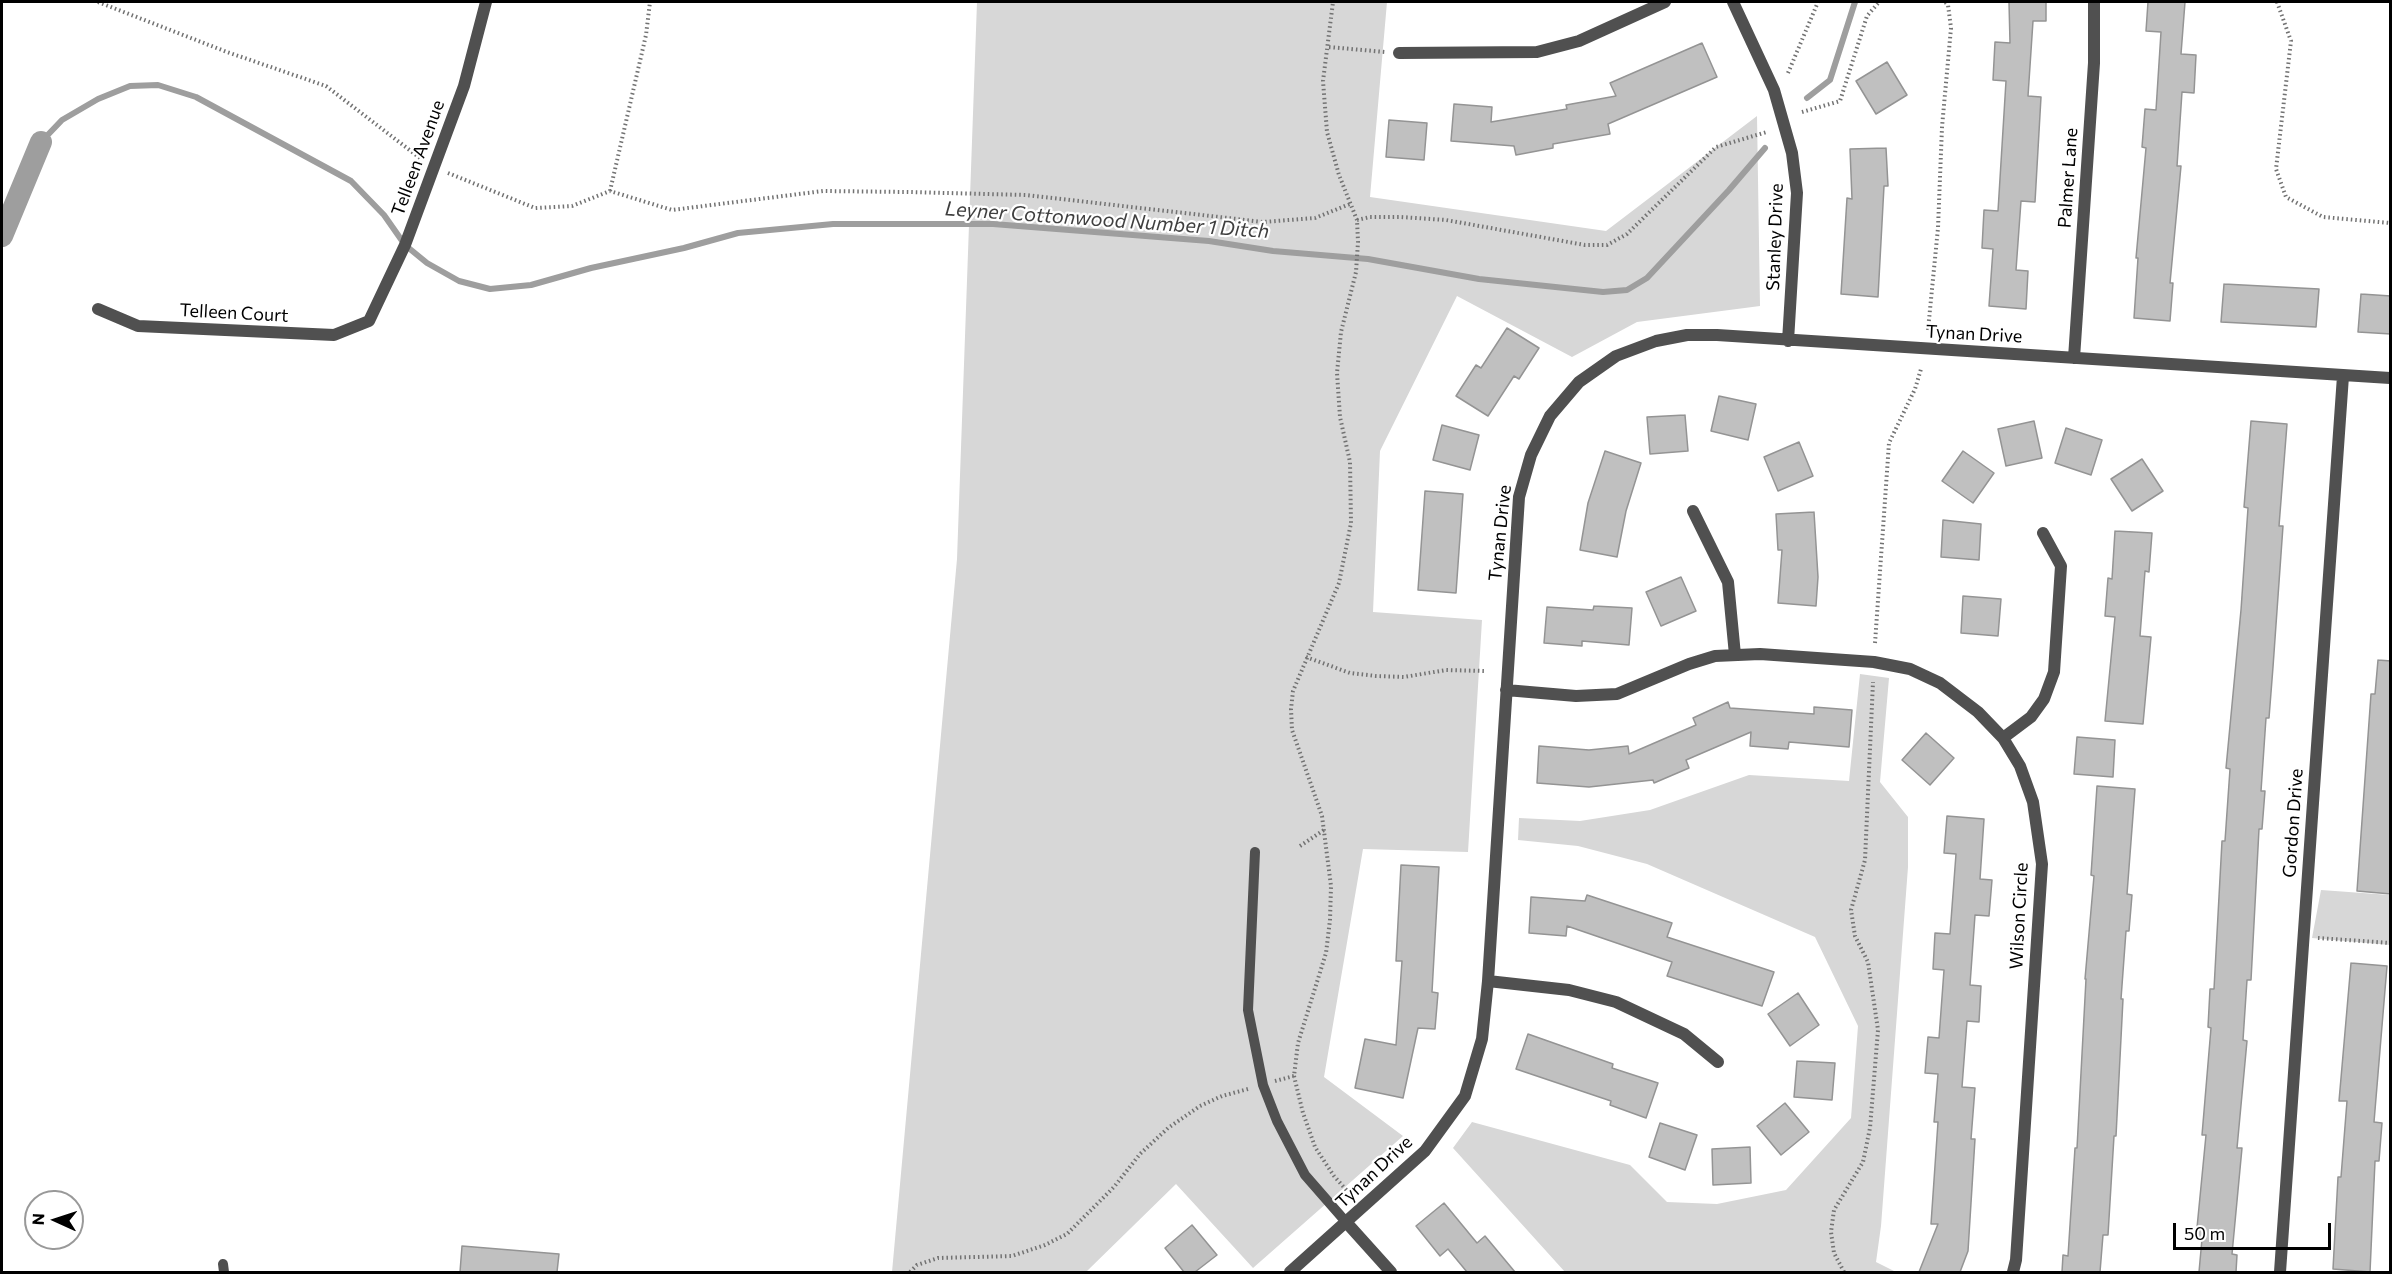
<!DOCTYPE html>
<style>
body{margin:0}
#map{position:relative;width:2392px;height:1274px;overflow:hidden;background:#fff;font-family:Commissioner,sans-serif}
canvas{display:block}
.frame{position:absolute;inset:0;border:3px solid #000;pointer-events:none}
.north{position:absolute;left:24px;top:1190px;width:60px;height:60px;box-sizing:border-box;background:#fff;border:2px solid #999;border-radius:50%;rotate:273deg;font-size:16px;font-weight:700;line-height:24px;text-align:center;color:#000}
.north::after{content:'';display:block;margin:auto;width:21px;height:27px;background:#000;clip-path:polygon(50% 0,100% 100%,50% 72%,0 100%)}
.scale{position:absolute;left:2173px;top:1223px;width:158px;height:27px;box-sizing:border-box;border:3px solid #000;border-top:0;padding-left:8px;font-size:18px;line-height:21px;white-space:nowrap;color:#000;-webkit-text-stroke:4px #fff;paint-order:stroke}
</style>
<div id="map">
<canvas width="2392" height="1274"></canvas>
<div class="frame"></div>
<div class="north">N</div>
<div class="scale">50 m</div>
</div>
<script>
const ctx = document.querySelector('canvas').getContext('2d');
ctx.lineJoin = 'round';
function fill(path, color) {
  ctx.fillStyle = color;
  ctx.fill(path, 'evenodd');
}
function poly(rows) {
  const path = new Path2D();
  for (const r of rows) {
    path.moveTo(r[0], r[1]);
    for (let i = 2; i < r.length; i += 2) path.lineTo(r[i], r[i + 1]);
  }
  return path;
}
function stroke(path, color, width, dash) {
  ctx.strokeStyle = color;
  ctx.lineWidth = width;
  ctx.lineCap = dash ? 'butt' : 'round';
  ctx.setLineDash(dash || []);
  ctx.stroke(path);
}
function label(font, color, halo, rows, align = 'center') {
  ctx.font = font + ' Commissioner,sans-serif';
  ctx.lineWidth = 4.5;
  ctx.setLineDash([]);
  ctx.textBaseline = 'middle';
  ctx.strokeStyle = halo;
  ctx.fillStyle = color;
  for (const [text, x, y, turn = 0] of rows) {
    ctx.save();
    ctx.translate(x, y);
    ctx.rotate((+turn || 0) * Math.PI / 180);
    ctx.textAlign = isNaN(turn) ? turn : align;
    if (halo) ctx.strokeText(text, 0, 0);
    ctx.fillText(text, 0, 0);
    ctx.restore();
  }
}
fill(poly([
 [977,2,1387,2,1370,197,1606,231,1757,116,1760,306,1637,322,1572,357,1457,296,1380,451,1373,612,1482,620,1468,852,1363,849,1324,1077,1403,1136,1253,1268,1176,1184,1086,1272,892,1272,957,559],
 [1860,674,1889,678,1880,782,1908,817,1908,867,1881,1226,1876,1262,1896,1272,1565,1272,1453,1148,1472,1122,1630,1165,1667,1202,1717,1204,1786,1190,1851,1118,1858,1026,1815,937,1647,864,1578,846,1518,840,1519,818,1580,821,1650,810,1749,775,1849,781],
 [2321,890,2390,895,2390,945,2312,938]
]), '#d7d7d7');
stroke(poly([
 [1807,98,1830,80,1855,2],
 [41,142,62,120,98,99,130,86,158,85,196,97,351,181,384,215,405,245,427,263,459,281,490,289,531,285,591,268,684,248,738,233,833,224,993,224,1209,241,1273,251,1368,259,1479,279,1603,292,1627,290,1647,278,1729,190,1765,148]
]), '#9e9e9e', 6);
stroke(poly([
 [2,236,41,142]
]), '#9e9e9e', 22);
const building = poly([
 [2009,2,2046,2,2046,21,2033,21,2028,96,2041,97,2035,202,2021,201,2016,270,2028,271,2026,309,1989,306,1993,249,1982,248,1984,210,1998,211,2006,81,1993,80,1995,42,2010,43,2009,2],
 [2148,2,2185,2,2181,54,2196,55,2194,93,2182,92,2177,166,2181,166,2170,283,2173,283,2170,321,2134,318,2138,258,2136,258,2146,148,2142,147,2145,109,2156,110,2161,32,2146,31,2148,2],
 [1702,43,1717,77,1608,124,1610,134,1553,144,1553,148,1516,155,1514,146,1451,141,1454,104,1492,107,1491,122,1567,109,1566,105,1616,96,1610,83,1702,43],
 [1887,62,1907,95,1876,114,1856,81,1887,62],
 [1389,120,1427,123,1424,160,1386,157,1389,120],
 [1886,148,1888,186,1884,186,1878,297,1841,294,1847,198,1852,199,1850,149,1886,148],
 [2224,284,2319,289,2316,327,2221,322,2224,284],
 [2361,294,2391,296,2391,334,2358,332,2361,294],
 [1507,328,1539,348,1519,379,1514,376,1488,416,1456,396,1476,365,1481,368,1507,328],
 [1719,396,1756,404,1748,440,1711,431,1719,396],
 [1685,415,1688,451,1650,454,1647,417,1685,415],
 [2034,421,2042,458,2006,466,1998,429,2034,421],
 [2251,421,2287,424,2279,526,2283,526,2273,667,2269,718,2266,718,2261,791,2265,791,2262,829,2259,829,2251,980,2247,980,2243,1040,2247,1041,2237,1148,2242,1148,2232,1254,2237,1255,2236,1272,2199,1272,2202,1239,2196,1238,2206,1135,2202,1135,2211,1028,2208,1027,2210,989,2214,989,2222,841,2225,841,2230,769,2226,768,2241,610,2248,508,2244,507,2251,421],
 [1442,425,1479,435,1470,470,1433,460,1442,425],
 [2066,428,2102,440,2091,475,2055,463,2066,428],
 [1799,442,1813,476,1778,491,1764,457,1799,442],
 [1605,451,1641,463,1626,511,1617,557,1580,550,1588,503,1605,451],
 [1963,451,1994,473,1973,503,1942,481,1963,451],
 [2142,459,2163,491,2132,511,2111,479,2142,459],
 [1425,491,1463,494,1456,593,1418,590,1425,491],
 [1814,512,1818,577,1816,606,1778,603,1782,550,1778,550,1776,514,1814,512],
 [1943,520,1981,524,1979,560,1941,557,1943,520],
 [2115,531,2152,533,2149,572,2145,571,2140,636,2151,637,2143,724,2105,721,2115,617,2105,616,2108,578,2112,579,2115,531],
 [1681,577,1696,611,1661,626,1646,592,1681,577],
 [1963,596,2001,599,1998,636,1961,633,1963,596],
 [1594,606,1632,608,1629,645,1582,641,1582,646,1544,643,1547,607,1593,610,1594,606],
 [2378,660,2391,661,2391,894,2357,891,2371,694,2375,694,2378,660],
 [1728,702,1730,708,1814,714,1814,707,1852,710,1849,747,1789,742,1788,749,1750,746,1751,732,1686,760,1689,768,1654,783,1653,780,1589,787,1537,783,1539,746,1589,750,1628,746,1629,754,1696,725,1693,718,1728,702],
 [1926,733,1954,758,1930,785,1902,760,1926,733],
 [2077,737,2115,740,2113,777,2074,774,2077,737],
 [2097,786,2135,789,2127,894,2132,895,2129,931,2126,931,2121,999,2123,999,2116,1136,2114,1136,2108,1235,2103,1235,2100,1272,2062,1272,2063,1255,2068,1256,2075,1148,2077,1148,2086,979,2085,979,2094,876,2091,875,2097,786],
 [1947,816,1984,819,1980,879,1992,880,1989,916,1975,915,1970,985,1981,986,1979,1022,1967,1021,1962,1087,1975,1088,1971,1139,1975,1139,1968,1251,1960,1272,1919,1272,1938,1224,1931,1224,1938,1122,1934,1122,1938,1074,1925,1073,1928,1037,1939,1038,1944,970,1933,969,1935,933,1950,934,1956,854,1944,853,1947,816],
 [1401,865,1439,867,1432,992,1438,993,1435,1029,1418,1028,1403,1098,1355,1088,1365,1039,1396,1045,1402,961,1396,961,1401,865],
 [1587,895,1672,923,1667,937,1774,972,1762,1006,1667,976,1672,962,1567,926,1566,936,1529,933,1531,897,1585,901,1587,895],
 [2351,963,2387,966,2374,1122,2382,1123,2379,1161,2375,1161,2370,1272,2333,1269,2338,1177,2341,1177,2347,1101,2339,1101,2351,963],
 [1798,993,1819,1025,1790,1046,1768,1014,1798,993],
 [1528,1034,1613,1064,1612,1068,1658,1083,1646,1118,1610,1105,1611,1101,1516,1069,1528,1034],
 [1797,1061,1835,1063,1832,1100,1794,1097,1797,1061],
 [1785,1103,1809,1132,1781,1155,1757,1126,1785,1103],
 [1660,1123,1697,1135,1685,1170,1649,1157,1660,1123],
 [1750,1147,1751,1183,1713,1185,1712,1149,1750,1147],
 [1444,1203,1477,1243,1485,1236,1515,1272,1467,1272,1448,1249,1440,1256,1416,1226,1444,1203],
 [1192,1225,1217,1255,1195,1272,1184,1272,1165,1248,1192,1225],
 [462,1246,559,1254,557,1272,460,1272,462,1246]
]);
fill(building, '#c0c0c0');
stroke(building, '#949494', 1.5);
stroke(poly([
 [98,2,227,52,326,86,420,158],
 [2277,2,2291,41,2276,169,2286,197,2323,217,2390,223],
 [1329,47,1385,52],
 [1788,73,1818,2],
 [1802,112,1840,101,1867,16,1879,2],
 [448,173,535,208,572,206,610,191,672,210,823,191,908,192,1026,195,1263,222,1315,218,1350,204],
 [610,191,646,35,650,2],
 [1357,220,1370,217,1401,217,1446,220,1585,245,1607,245,1627,234,1716,147,1767,132],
 [1928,330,1938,228,1942,127,1951,28,1948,5,1945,2],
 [1875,643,1889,443,1915,389,1921,369],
 [1306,657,1350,673,1376,676,1404,677,1446,670,1485,671],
 [1300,846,1324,830],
 [2318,938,2390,943],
 [1294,1076,1303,1113,1315,1147,1334,1176,1349,1193],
 [1275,1081,1294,1076,1298,1043,1326,953,1330,920,1331,886,1322,816,1292,730,1291,709,1293,691,1339,583,1351,523,1350,462,1340,417,1337,373,1341,332,1356,272,1358,242,1357,220,1339,175,1327,132,1323,81,1333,2],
 [910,1272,917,1265,938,1258,1012,1256,1045,1245,1067,1234,1114,1187,1140,1154,1168,1128,1200,1106,1222,1096,1248,1089],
 [1844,1272,1834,1253,1831,1232,1834,1210,1863,1162,1870,1128,1878,1030,1868,962,1855,936,1851,910,1865,860,1873,682]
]), '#727272', 4, [1.5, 3]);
stroke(poly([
 [1255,852,1248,1010,1263,1085,1277,1121,1305,1175,1346,1222],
 [223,1264,224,1272]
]), '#505050', 10);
stroke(poly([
 [1733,2,1774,90,1792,153,1797,193,1788,341],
 [1399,53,1537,52,1579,41,1665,2],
 [98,309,138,326,334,335,369,321,405,245,464,86,486,2],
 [2074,358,2094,63,2094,2],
 [1693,511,1728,582,1735,655],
 [1506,690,1576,696,1617,694,1689,664,1715,656,1760,654,1874,662,1910,669,1940,683,1978,712,2003,738,2020,766,2033,802,2042,864,2016,1260,2013,1272],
 [2003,738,2031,717,2044,699,2054,672,2061,566,2043,533],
 [1488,981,1569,990,1616,1002,1684,1034,1718,1062],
 [1346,1222,1391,1272],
 [1290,1272,1425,1151,1465,1096,1482,1039,1488,981,1519,497,1531,455,1550,416,1579,382,1616,356,1656,341,1687,335,1717,335,2390,378],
 [2280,1272,2343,376]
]), '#505050', 12);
label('18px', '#000', '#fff', [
 ["Telleen Avenue",418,158,-70],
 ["Palmer Lane",2068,178,-86],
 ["Stanley Drive",1775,237,-88],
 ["Telleen Court",234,313,3],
 ["Tynan Drive",1974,334,3],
 ["Tynan Drive",1500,533,-84],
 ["Gordon Drive",2293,823,-86],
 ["Wilson Circle",2019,916,-87],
 ["Tynan Drive",1374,1172,-43]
]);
label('italic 20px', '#3f3f3f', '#fff', [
 ["Leyner Cottonwood Number 1 Ditch",1107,220,4]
]);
</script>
